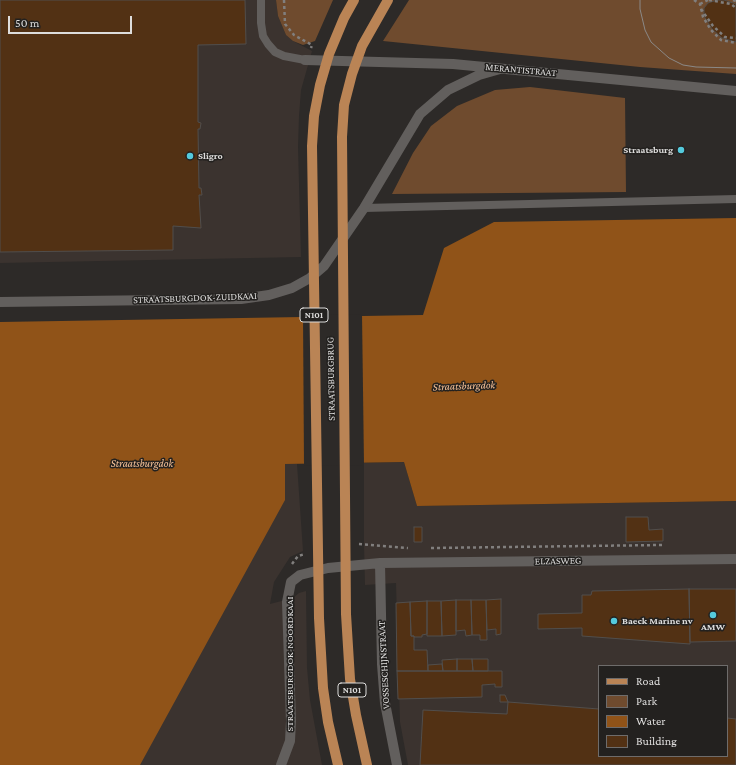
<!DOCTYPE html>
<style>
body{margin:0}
#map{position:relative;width:736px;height:765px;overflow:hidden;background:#2d2a28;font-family:"Crimson Pro",serif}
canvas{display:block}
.legend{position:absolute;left:598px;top:665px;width:130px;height:92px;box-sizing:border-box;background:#23211f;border:1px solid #6e6c6b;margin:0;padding:5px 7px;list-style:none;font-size:12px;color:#dedddc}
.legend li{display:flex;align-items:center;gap:8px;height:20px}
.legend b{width:20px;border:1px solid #6e6c6b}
.scale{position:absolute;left:8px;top:16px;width:124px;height:18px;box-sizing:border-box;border:2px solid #dedddc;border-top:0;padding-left:5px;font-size:12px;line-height:14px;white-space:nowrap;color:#dedddc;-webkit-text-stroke:3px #23211f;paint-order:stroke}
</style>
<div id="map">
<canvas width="736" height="765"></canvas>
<ul class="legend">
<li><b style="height:5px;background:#ba8455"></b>Road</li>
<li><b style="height:11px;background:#6f4b2e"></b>Park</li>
<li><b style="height:11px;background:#905318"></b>Water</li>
<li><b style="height:11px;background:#523114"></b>Building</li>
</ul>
<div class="scale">50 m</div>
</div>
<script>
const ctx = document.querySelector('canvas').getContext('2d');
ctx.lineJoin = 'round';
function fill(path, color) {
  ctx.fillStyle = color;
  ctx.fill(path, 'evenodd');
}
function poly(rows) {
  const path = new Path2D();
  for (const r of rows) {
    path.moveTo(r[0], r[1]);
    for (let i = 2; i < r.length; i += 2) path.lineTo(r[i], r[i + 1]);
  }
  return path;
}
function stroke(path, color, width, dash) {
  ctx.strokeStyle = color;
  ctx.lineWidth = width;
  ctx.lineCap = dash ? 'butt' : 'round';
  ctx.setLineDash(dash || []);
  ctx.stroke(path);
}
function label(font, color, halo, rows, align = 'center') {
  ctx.font = font + ' "Crimson Pro",serif';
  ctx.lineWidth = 3;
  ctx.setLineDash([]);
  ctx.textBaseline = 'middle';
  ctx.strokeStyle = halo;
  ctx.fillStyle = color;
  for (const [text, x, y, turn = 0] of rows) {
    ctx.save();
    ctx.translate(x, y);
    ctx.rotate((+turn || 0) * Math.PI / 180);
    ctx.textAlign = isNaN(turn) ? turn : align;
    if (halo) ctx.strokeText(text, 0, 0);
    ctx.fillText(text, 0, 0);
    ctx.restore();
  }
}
fill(poly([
 [0,0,276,0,278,16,286,35,293,41,312,51,301,90,299,116,298,147,301,257,0,263],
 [404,462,417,506,736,501,736,765,408,765,400,722,396,583,365,585,364,544,364,463],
 [599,666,727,666,727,756,599,756],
 [285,464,297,464,303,551,290,557,274,582,270,604,293,598,299,593,306,591,307,668,310,700,322,765,65,765]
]), '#3b332f');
fill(poly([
 [276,0,333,0,315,41,303,45,293,41,286,35,278,16],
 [409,0,736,0,736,74,640,67,383,41],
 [530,87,625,98,626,192,392,194,413,153,431,126,457,106,495,90]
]), '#6f4b2e');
fill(poly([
 [736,218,736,501,417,506,404,462,285,464,285,500,140,765,0,765,0,322,423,315,444,248,494,222]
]), '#905318');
fill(poly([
 [362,314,364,465,304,466,303,315]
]), '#2d2a28');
const building = poly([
 [0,0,245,0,246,44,198,45,198,122,201,123,200,129,198,129,199,188,201,188,202,195,199,195,201,228,173,226,173,250,0,252,0,0],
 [717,0,724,0,736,4,736,42,722,38,712,29,704,16,704,8,708,3,717,0],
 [626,517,648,517,649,530,663,529,663,541,626,542,626,517],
 [414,527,422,527,422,542,414,542,414,527],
 [689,589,690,644,582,636,582,628,538,629,538,614,582,613,582,595,591,595,592,591,689,589],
 [689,589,736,589,736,641,690,642,689,589],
 [501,599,501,634,496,635,496,629,487,630,486,600,501,599],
 [456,600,471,600,472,635,466,636,465,630,456,631,456,600],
 [456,600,456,635,442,636,441,601,456,600],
 [471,600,486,600,487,640,480,640,480,635,472,635,471,600],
 [427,601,441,601,442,636,427,636,427,601],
 [427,601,427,634,422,635,422,637,414,637,414,636,411,636,410,602,427,601],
 [410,602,411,636,414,636,414,650,427,650,428,671,397,671,396,603,410,602],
 [457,659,457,671,443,671,442,660,457,659],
 [457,659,472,659,473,671,457,671,457,659],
 [472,659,488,659,488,671,473,671,472,659],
 [442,664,443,671,428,671,428,665,442,664],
 [397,671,502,671,502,687,495,687,495,684,482,685,482,697,398,699,397,671],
 [500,695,505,695,508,702,500,702,500,695],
 [508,702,599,709,599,756,727,756,727,718,736,719,736,765,420,765,423,710,507,714,508,702]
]);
fill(building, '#523114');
stroke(building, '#514e4c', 1);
stroke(poly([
 [284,0,285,24,294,35,312,45,311,48],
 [694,0,700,4,703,17,711,30,721,40,736,43],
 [709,0,731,4,736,8],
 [733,0,736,1],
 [700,4,708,0],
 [701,9,713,26,725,37,736,38],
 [359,544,408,548],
 [431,548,662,545],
 [292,564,298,556,305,554]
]), '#817f7e', 2.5, [3, 3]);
stroke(poly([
 [261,0,261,23,263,36,268,44,275,52,284,56,305,60],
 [364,208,736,199]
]), '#625f5d', 8);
stroke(poly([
 [305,60,453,64,736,91],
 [0,302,241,299,269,295,292,288,310,278,324,266,364,208,420,114,448,90,479,75,500,69],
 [380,563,382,664,385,703,397,765],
 [281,765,290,741,291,721,287,602,291,582,300,575,328,568,380,563,736,559]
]), '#625f5d', 10);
stroke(poly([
 [338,765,328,722,323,688,319,618,312,146,314,116,320,85,329,54,344,18,354,0],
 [367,765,356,715,350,679,346,614,342,137,344,105,352,74,362,46,388,0]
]), '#ba8455', 10);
stroke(poly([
 [640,0,640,9,645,30,651,42,669,58,683,65,696,67,736,68]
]), '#8b8987', 1);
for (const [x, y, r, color] of [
 [681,150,4,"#54cadd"],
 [190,156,4,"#54cadd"],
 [713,615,4,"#54cadd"],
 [614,621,4,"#54cadd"]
]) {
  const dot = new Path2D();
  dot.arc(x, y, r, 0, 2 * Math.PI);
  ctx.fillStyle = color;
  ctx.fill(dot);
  stroke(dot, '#23211f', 1.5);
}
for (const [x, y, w] of [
 [314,315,28],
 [352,690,28]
]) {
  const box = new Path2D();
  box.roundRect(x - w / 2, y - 7, w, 14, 3);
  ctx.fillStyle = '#23211f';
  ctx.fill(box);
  stroke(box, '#dedddc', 1);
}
label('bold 9px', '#dedddc', null, [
 ["N101",314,315],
 ["N101",352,690]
]);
label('10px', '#dedddc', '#23211f', [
 ["MERANTISTRAAT",521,70,5],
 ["STRAATSBURGDOK-ZUIDKAAI",195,298,-2],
 ["STRAATSBURGBRUG",331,379,-91],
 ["ELZASWEG",558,561,-1],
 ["STRAATSBURGDOK-NOORDKAAI",290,664,-90],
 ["VOSSESCHIJNSTRAAT",384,665,-93]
]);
label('bold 10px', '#dedddc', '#23211f', [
 ["Straatsburg",673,150,"right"],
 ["Sligro",198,156],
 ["Baeck Marine nv",622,621],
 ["AMW",713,627,"center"]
], 'left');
label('italic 11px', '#f7c298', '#23211f', [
 ["Straatsburgdok",464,386,-2],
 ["Straatsburgdok",142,464]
]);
</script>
